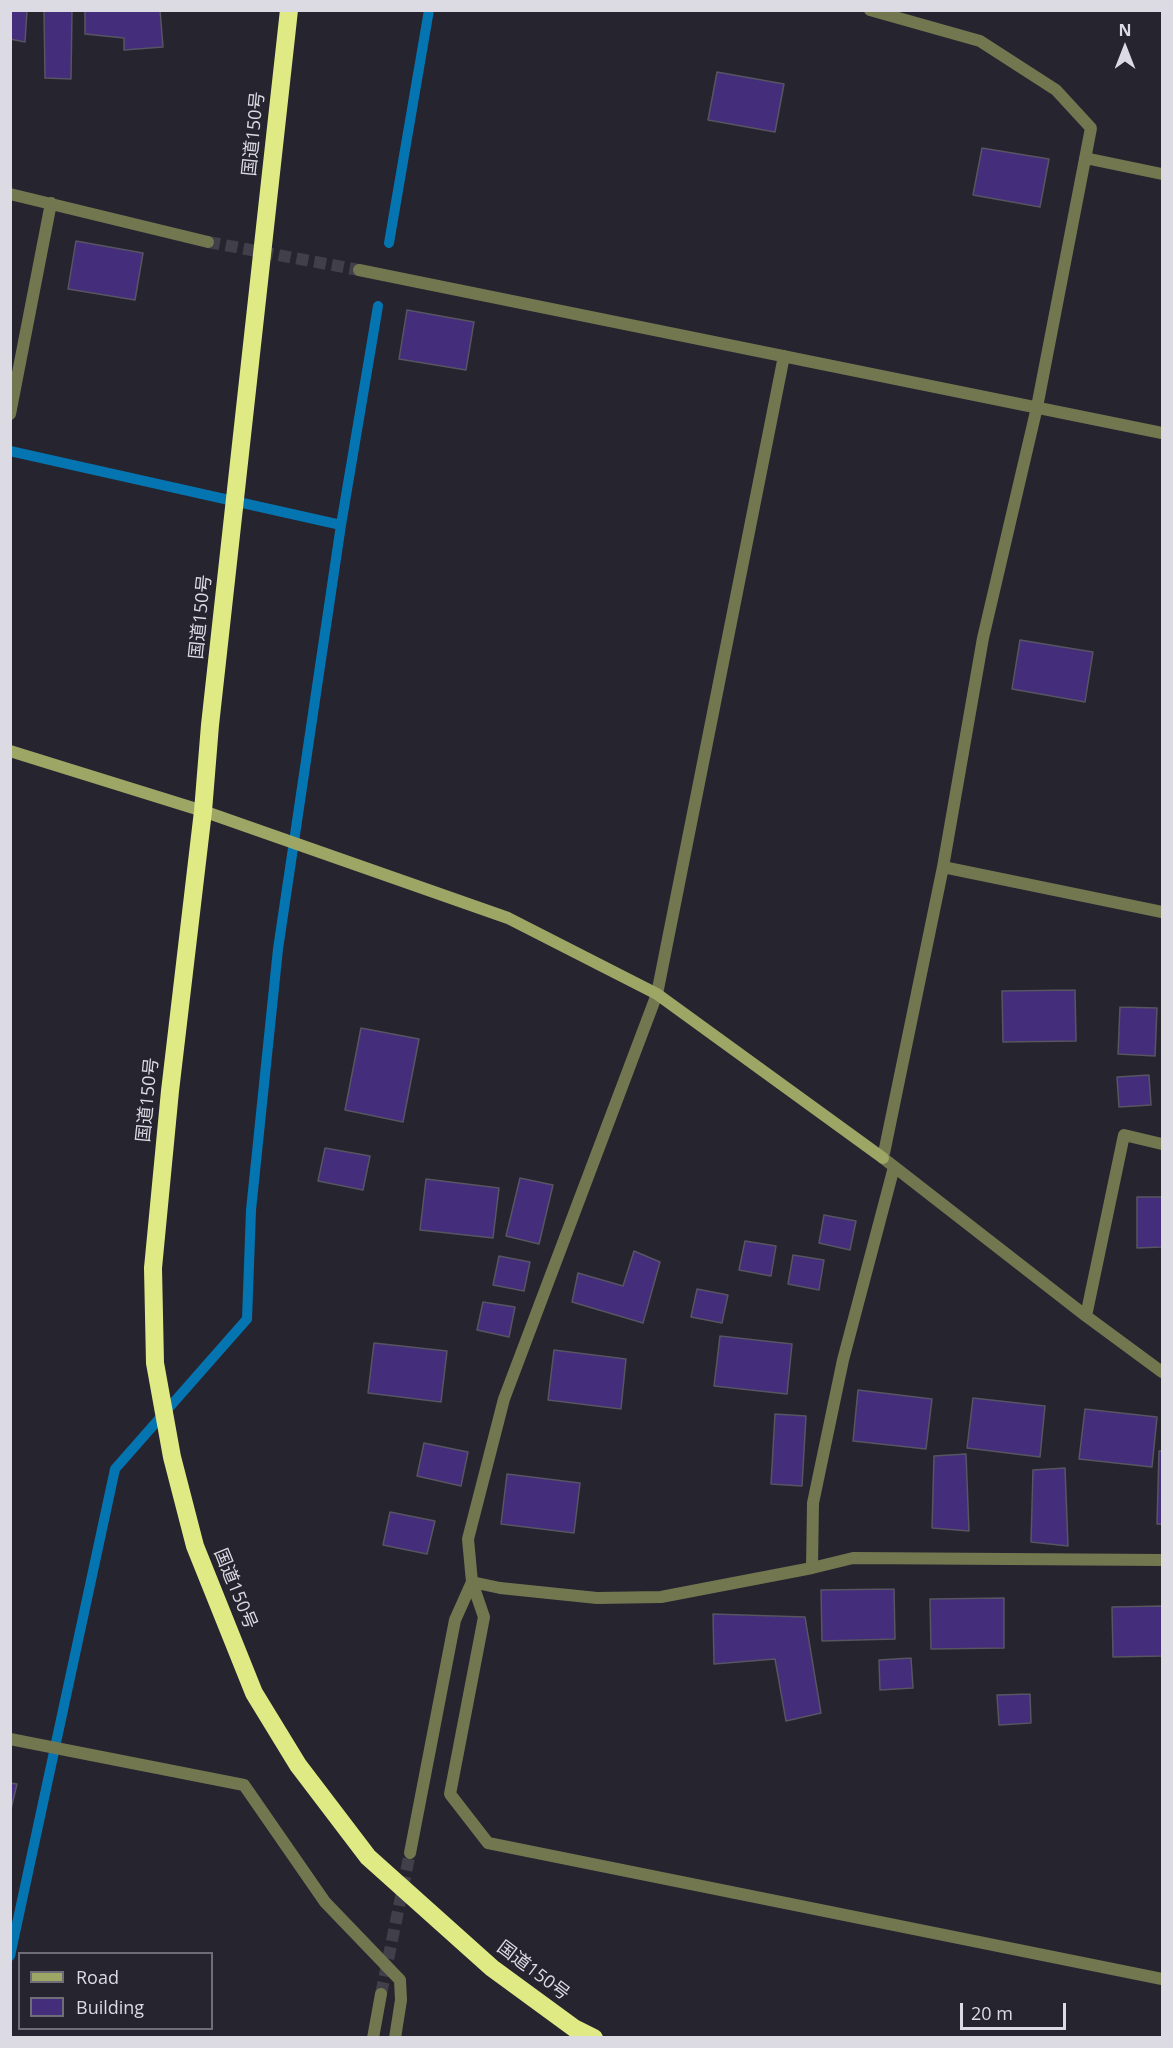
<!DOCTYPE html>
<meta charset="utf-8">
<style>
body{margin:0}
#map{position:relative;width:1173px;height:2048px;overflow:hidden;background:#26242f;font-family:"Open Sans",sans-serif}
canvas{display:block}
.frame{position:absolute;inset:0;border:12px solid #dcdbe3;pointer-events:none}
.legend{position:absolute;left:18px;top:1952px;width:195px;height:78px;box-sizing:border-box;background:#26242f;border:2px solid #6f6d77;margin:0;padding:8px 10px;list-style:none;font-size:18px;color:#dcdbe3}
.legend li{display:flex;align-items:center;gap:12px;height:30px}
.legend b{width:30px;border:2px solid #6f6d77}
.north{position:absolute;left:1095px;top:18px;width:60px;height:60px;-webkit-text-stroke:4px #26242f;paint-order:stroke;rotate:0deg;font-size:16px;font-weight:700;line-height:24px;text-align:center;color:#dcdbe3}
.north::after{content:'';display:block;margin:auto;width:21px;height:27px;background:#dcdbe3;clip-path:polygon(50% 0,100% 100%,50% 72%,0 100%)}
.scale{position:absolute;left:960px;top:2003px;width:106px;height:27px;box-sizing:border-box;border:3px solid #dcdbe3;border-top:0;padding-left:8px;font-size:18px;line-height:21px;white-space:nowrap;color:#dcdbe3;-webkit-text-stroke:4px #26242f;paint-order:stroke}
</style>
<div id="map">
<canvas width="1173" height="2048"></canvas>
<div class="frame"></div>
<ul class="legend">
<li><b style="height:8px;background:#9ea666"></b>Road</li>
<li><b style="height:16px;background:#442d7b"></b>Building</li>
</ul>
<div class="north">N</div>
<div class="scale">20 m</div>
</div>
<script>
const ctx = document.querySelector('canvas').getContext('2d');
ctx.lineJoin = 'round';
function poly(rows) {
  const path = new Path2D();
  for (const r of rows) {
    path.moveTo(r[0], r[1]);
    for (let i = 2; i < r.length; i += 2) path.lineTo(r[i], r[i + 1]);
  }
  return path;
}
function stroke(path, color, width, dash) {
  ctx.strokeStyle = color;
  ctx.lineWidth = width;
  ctx.lineCap = dash ? 'butt' : 'round';
  ctx.setLineDash(dash || []);
  ctx.stroke(path);
}
function fill(path, color) {
  ctx.fillStyle = color;
  ctx.fill(path, 'evenodd');
}
function label(font, color, halo, rows, align = 'center') {
  ctx.font = font + ' "Open Sans","Noto Sans JP",sans-serif';
  ctx.lineWidth = 4.5;
  ctx.setLineDash([]);
  ctx.textBaseline = 'middle';
  ctx.strokeStyle = halo;
  ctx.fillStyle = color;
  for (const [text, x, y, turn = 0] of rows) {
    ctx.save();
    ctx.translate(x, y);
    ctx.rotate((+turn || 0) * Math.PI / 180);
    ctx.textAlign = isNaN(turn) ? turn : align;
    if (halo) ctx.strokeText(text, 0, 0);
    ctx.fillText(text, 0, 0);
    ctx.restore();
  }
}
stroke(poly([
 [389,243,429,10],
 [10,451,341,525],
 [10,1956,115,1469,247,1319,251,1210,278,949,341,525,378,306]
]), '#0575b1', 10);
const building = poly([
 [10,10,27,10,25,42,10,39,10,10],
 [44,10,72,10,71,79,45,78,44,10],
 [85,10,160,10,163,47,124,50,124,38,85,34,85,10],
 [717,72,784,84,775,132,708,120,717,72],
 [982,148,1049,159,1040,207,973,195,982,148],
 [76,241,143,253,135,300,68,289,76,241],
 [407,310,474,322,466,370,399,359,407,310],
 [1020,640,1093,652,1085,702,1012,689,1020,640],
 [1075,990,1076,1041,1003,1042,1002,991,1075,990],
 [1120,1007,1157,1008,1155,1056,1118,1054,1120,1007],
 [361,1028,419,1039,403,1122,345,1110,361,1028],
 [1149,1075,1151,1105,1119,1107,1117,1077,1149,1075],
 [325,1148,370,1156,363,1190,318,1181,325,1148],
 [520,1178,553,1185,539,1244,506,1236,520,1178],
 [426,1179,499,1188,493,1238,420,1230,426,1179],
 [1137,1197,1162,1197,1162,1247,1137,1248,1137,1197],
 [824,1215,856,1221,850,1250,819,1243,824,1215],
 [745,1241,776,1246,771,1276,739,1270,745,1241],
 [634,1251,660,1262,643,1323,572,1302,578,1273,623,1286,634,1251],
 [793,1255,824,1260,819,1290,788,1284,793,1255],
 [499,1256,530,1262,524,1291,493,1285,499,1256],
 [697,1289,728,1295,722,1323,691,1317,697,1289],
 [483,1302,515,1307,509,1337,477,1330,483,1302],
 [720,1336,792,1344,787,1394,714,1386,720,1336],
 [374,1343,447,1351,441,1402,368,1393,374,1343],
 [554,1350,626,1359,621,1409,548,1400,554,1350],
 [858,1390,932,1399,926,1449,853,1441,858,1390],
 [973,1398,1045,1406,1040,1457,967,1448,973,1398],
 [1085,1409,1157,1417,1152,1467,1079,1459,1085,1409],
 [775,1414,806,1416,802,1486,771,1484,775,1414],
 [424,1443,468,1452,461,1486,417,1476,424,1443],
 [1159,1451,1162,1451,1162,1524,1157,1524,1159,1451],
 [966,1454,969,1531,932,1528,934,1456,966,1454],
 [1065,1468,1068,1546,1031,1542,1033,1470,1065,1468],
 [507,1474,580,1483,574,1533,501,1524,507,1474],
 [390,1512,435,1521,427,1554,383,1545,390,1512],
 [894,1589,895,1639,822,1641,821,1590,894,1589],
 [1004,1598,1004,1648,931,1649,930,1599,1004,1598],
 [1162,1606,1162,1656,1113,1657,1112,1607,1162,1606],
 [713,1614,805,1617,821,1713,786,1721,775,1659,714,1664,713,1614],
 [911,1658,913,1688,880,1690,879,1660,911,1658],
 [1030,1694,1031,1723,999,1725,997,1695,1030,1694],
 [10,1783,17,1784,10,1813,10,1783]
]);
fill(building, '#442d7b');
stroke(building, '#575561', 1.5);
stroke(poly([
 [208,242,359,270],
 [381,1994,410,1853]
]), '#413f4a', 12, [12, 6]);
stroke(poly([
 [870,10,980,41,1056,90,1091,128,1037,407,983,638,943,867,883,1158,1086,1316,1162,1372],
 [1085,158,1162,174],
 [10,194,208,242],
 [359,270,1162,433],
 [784,356,657,994,504,1399,468,1539,472,1582,484,1617,450,1794,488,1843,1162,1979],
 [10,414,51,203],
 [943,867,1162,912],
 [1086,1316,1124,1135,1162,1144],
 [812,1568,813,1503,843,1360,894,1167],
 [472,1582,500,1588,597,1598,661,1597,812,1568,853,1558,1162,1560],
 [10,1739,244,1785,325,1902,400,1980,401,2000,395,2038],
 [410,1853,455,1620,472,1582],
 [373,2038,381,1994]
]), '#727750', 12);
stroke(poly([
 [10,751,203,811,508,918,657,994,883,1158]
]), '#9ea666', 12);
stroke(poly([
 [289,10,210,725,203,811,170,1091,153,1268,155,1363,172,1457,195,1546,254,1693,298,1765,368,1857,492,1968,574,2028,594,2038]
]), '#dfea85', 18);
label('18px', '#dcdbe3', '#26242f', [
 ["国道150号",254,134,-84],
 ["国道150号",201,617,-84],
 ["国道150号",148,1100,-84],
 ["国道150号",235,1589,68],
 ["国道150号",533,1971,37]
]);
</script>
